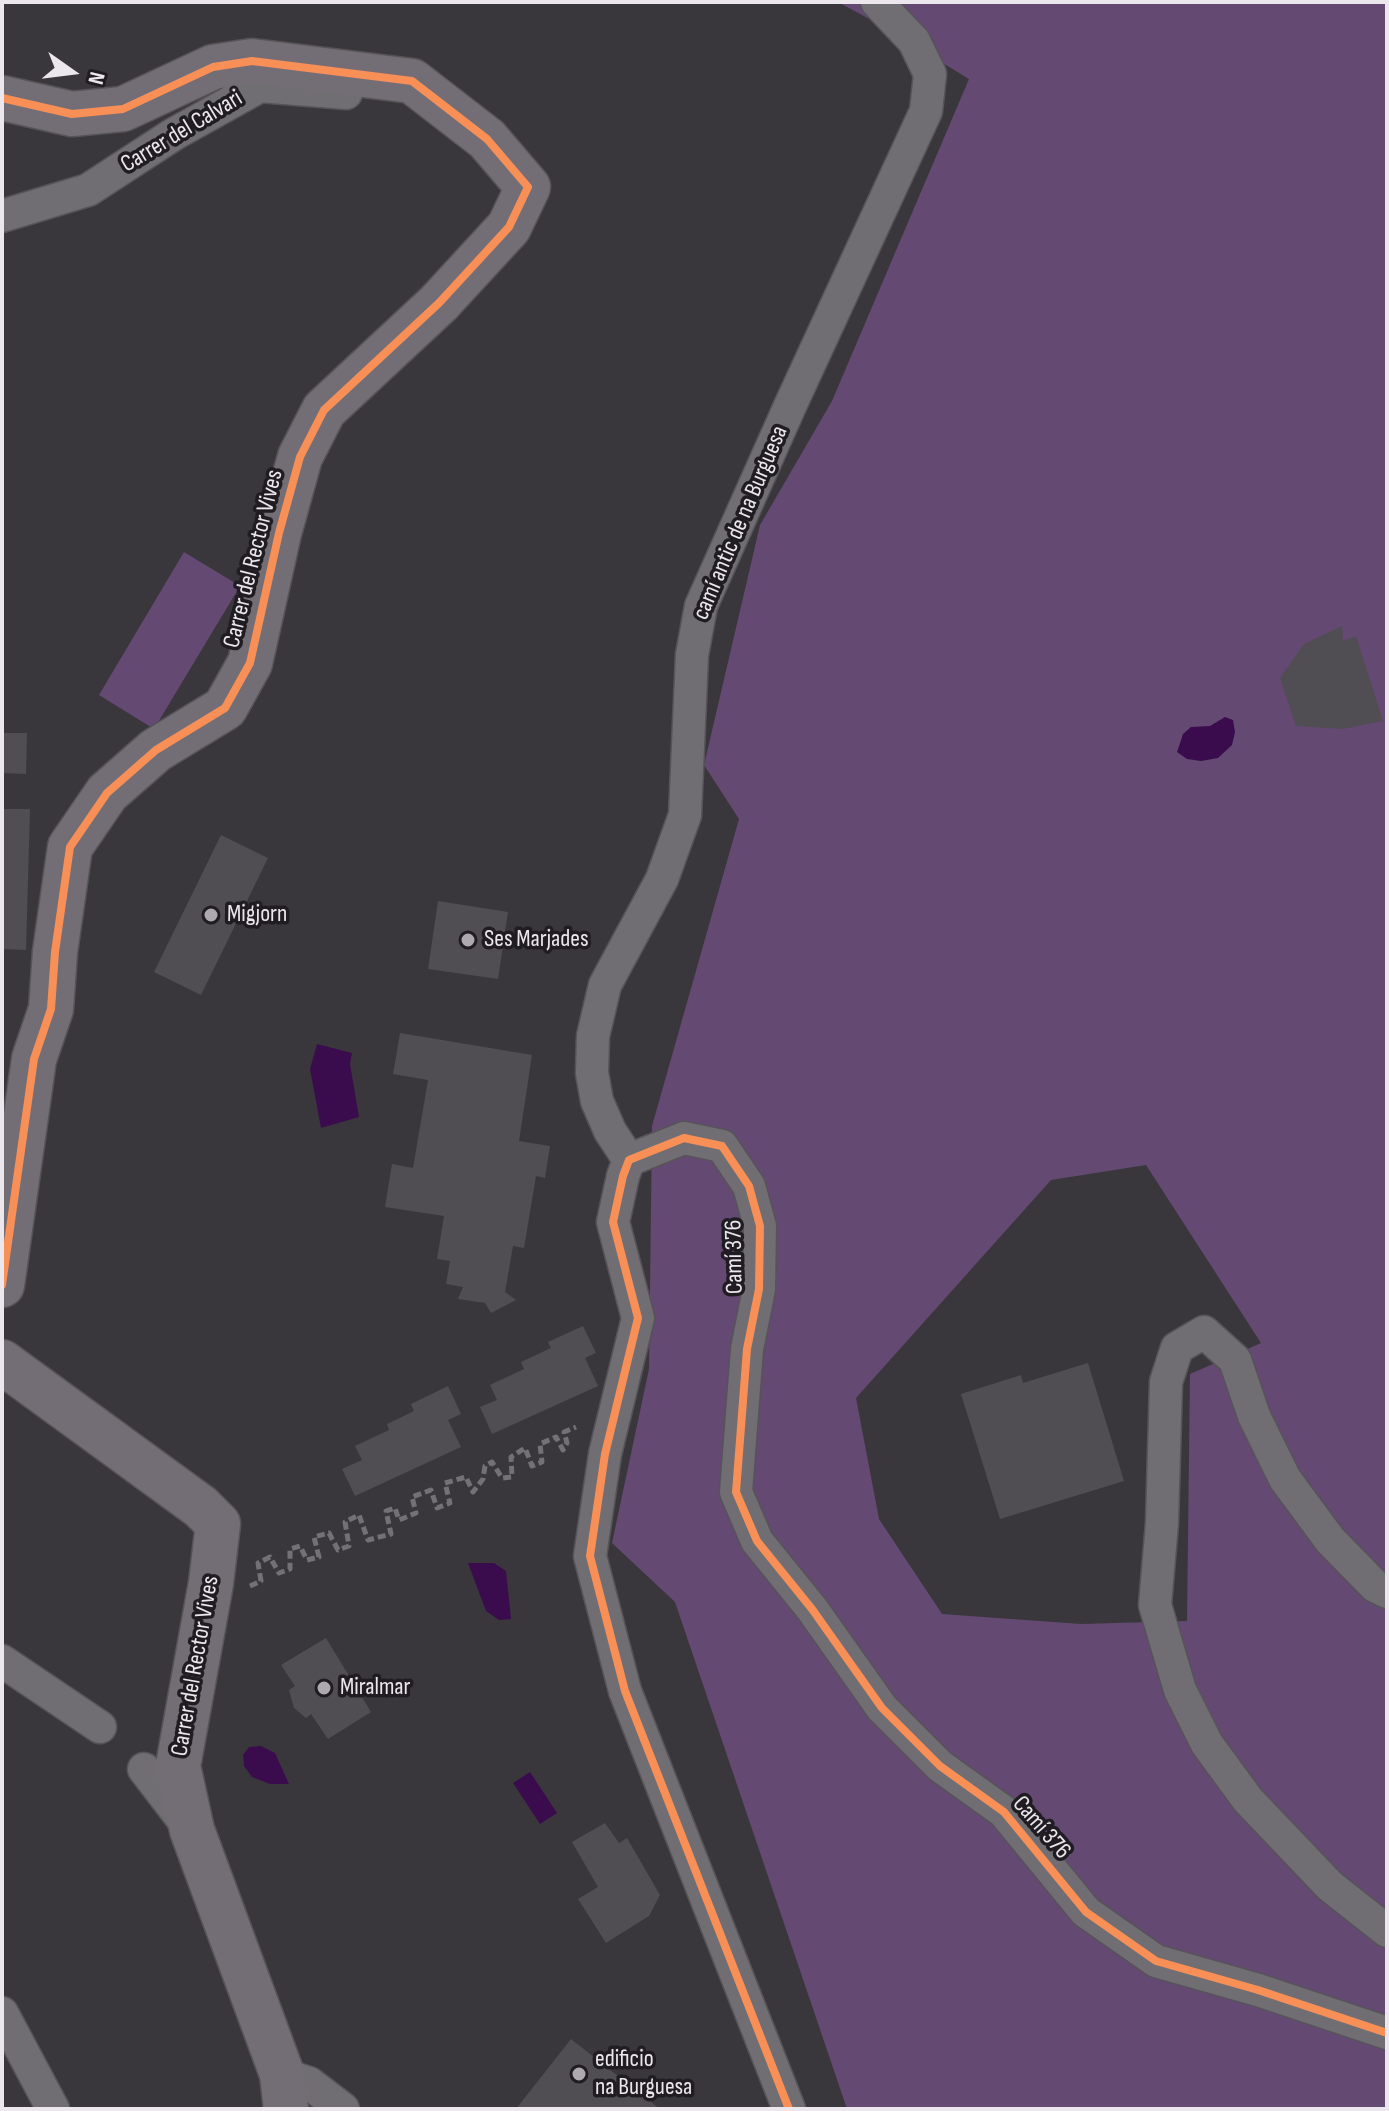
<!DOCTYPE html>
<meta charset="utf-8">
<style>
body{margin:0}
#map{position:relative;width:1389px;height:2111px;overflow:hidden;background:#3a373c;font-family:"Sofia Sans Condensed",sans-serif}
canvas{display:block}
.frame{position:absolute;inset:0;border:4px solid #ebe7ed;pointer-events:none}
.north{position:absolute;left:32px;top:32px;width:80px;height:80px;-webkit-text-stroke:6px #201d22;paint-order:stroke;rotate:104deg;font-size:22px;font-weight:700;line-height:32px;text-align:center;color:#ebe7ed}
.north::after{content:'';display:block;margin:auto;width:28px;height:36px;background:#ebe7ed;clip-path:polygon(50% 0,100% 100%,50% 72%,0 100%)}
</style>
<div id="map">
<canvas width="1389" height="2111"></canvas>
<div class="frame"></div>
<div class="north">N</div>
</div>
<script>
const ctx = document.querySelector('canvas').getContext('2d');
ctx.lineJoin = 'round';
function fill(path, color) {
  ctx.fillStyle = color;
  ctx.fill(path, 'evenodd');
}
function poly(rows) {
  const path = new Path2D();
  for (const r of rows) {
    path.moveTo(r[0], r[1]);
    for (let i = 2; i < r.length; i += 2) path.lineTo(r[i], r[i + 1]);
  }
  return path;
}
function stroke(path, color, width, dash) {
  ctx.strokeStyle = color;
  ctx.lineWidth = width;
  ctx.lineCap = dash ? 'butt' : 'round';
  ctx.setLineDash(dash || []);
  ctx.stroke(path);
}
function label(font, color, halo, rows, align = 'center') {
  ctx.font = font + ' "Sofia Sans Condensed",sans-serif';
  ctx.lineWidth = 7;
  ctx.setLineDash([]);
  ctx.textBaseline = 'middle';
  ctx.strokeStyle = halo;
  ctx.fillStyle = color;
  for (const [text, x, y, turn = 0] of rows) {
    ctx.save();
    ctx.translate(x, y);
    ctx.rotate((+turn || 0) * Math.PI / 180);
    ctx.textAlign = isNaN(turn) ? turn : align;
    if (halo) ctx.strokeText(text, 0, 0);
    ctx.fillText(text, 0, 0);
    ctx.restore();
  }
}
fill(poly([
 [838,2,1387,2,1387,2109,847,2109,675,1602,612,1543,649,1369,652,1126,739,819,704,765,760,525,832,401,969,79,884,27],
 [1146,1165,1261,1343,1190,1374,1187,1621,1081,1624,942,1614,879,1519,856,1398,1051,1180],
 [184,552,240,586,154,729,99,695]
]), '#644972');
fill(poly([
 [1225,717,1233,720,1235,732,1232,745,1218,758,1201,761,1187,759,1177,752,1183,734,1191,727,1210,726],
 [317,1044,352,1053,350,1064,359,1117,321,1128,310,1069],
 [468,1563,494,1563,506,1571,511,1619,499,1620,486,1611],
 [261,1746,275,1753,289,1784,270,1784,252,1777,244,1766,243,1755,249,1747],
 [530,1772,557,1813,540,1824,513,1783]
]), '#3b0c4d');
fill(poly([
 [1342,626,1343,641,1356,636,1383,721,1343,729,1296,726,1280,678,1304,644],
 [2,733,27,733,26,774,2,773],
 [2,809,30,809,26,950,2,949],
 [221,835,268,858,201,995,154,972],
 [438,901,508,912,498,979,428,969],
 [400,1033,532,1055,519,1141,550,1146,545,1178,536,1176,524,1248,513,1246,505,1292,516,1300,491,1313,485,1303,458,1299,463,1287,446,1284,450,1261,437,1259,444,1216,385,1207,392,1164,413,1168,428,1080,393,1074],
 [583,1326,596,1353,585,1358,598,1386,492,1434,480,1407,497,1400,490,1385,524,1369,521,1362,551,1348,548,1342],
 [1088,1363,1124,1481,1000,1519,961,1394,1021,1375,1023,1383],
 [448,1386,461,1414,448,1420,461,1447,355,1496,342,1469,362,1460,355,1446,389,1430,387,1424,414,1411,411,1404],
 [326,1638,371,1712,328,1739,311,1714,306,1718,294,1708,289,1690,295,1686,281,1665],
 [605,1823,619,1843,627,1838,660,1895,649,1916,606,1943,578,1899,598,1887,572,1842],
 [571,2039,660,2109,516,2109]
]), '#514e53');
const street = poly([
 [2,216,88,190,174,134,260,86,346,93],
 [629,1160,610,1131,597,1101,592,1073,593,1036,605,985,662,879,685,815,692,655,701,606,790,406,926,111,930,74,914,41,877,2],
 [1387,1592,1375,1586,1330,1540,1285,1479,1254,1416,1235,1360,1204,1332,1177,1348,1166,1382,1162,1523,1155,1605,1180,1690,1207,1744,1248,1800,1330,1886,1387,1931],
 [2,1661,100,1727],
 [144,1769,187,1825],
 [2,2013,53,2109],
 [282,2074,309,2083,343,2109],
 [789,2109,625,1691,590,1556,605,1454,638,1318,613,1222,623,1176,629,1160,684,1138,722,1146,749,1186,760,1226,759,1289,747,1349,736,1492,757,1541,812,1609,882,1708,940,1766,1004,1812,1086,1912,1156,1961,1258,1990,1387,2033]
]);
const secondary = poly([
 [2,98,72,114,123,109,213,67,252,61,412,81,487,139,528,187,509,227,439,303,324,410,300,457,279,533,250,663,225,708,156,750,107,793,70,847,55,952,51,1009,34,1059,2,1285],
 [2,1362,201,1507,218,1524,211,1583,178,1766,192,1830,282,2074,286,2109]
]);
stroke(street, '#565458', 35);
stroke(secondary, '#565458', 47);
stroke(poly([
 [250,1586,261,1581,258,1563,270,1557,279,1573,290,1569,290,1549,300,1546,307,1560,319,1557,314,1537,329,1533,338,1550,349,1546,345,1522,359,1515,368,1540,391,1534,386,1511,395,1508,399,1520,416,1513,412,1497,431,1490,437,1508,450,1503,445,1483,466,1477,473,1492,483,1479,485,1466,492,1462,502,1478,512,1477,511,1457,525,1448,532,1466,542,1462,540,1444,556,1437,563,1450,567,1443,564,1432,576,1427]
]), '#737175', 5, [8, 4]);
stroke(street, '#706e72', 32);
stroke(secondary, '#736e76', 44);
stroke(poly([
 [2,98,72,114,123,109,213,67,252,61,412,81,487,139,528,187,509,227,439,303,324,410,300,457,279,533,250,663,225,708,156,750,107,793,70,847,55,952,51,1009,34,1059,2,1285],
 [789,2109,625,1691,590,1556,605,1454,638,1318,613,1222,623,1176,629,1160,684,1138,722,1146,749,1186,760,1226,759,1289,747,1349,736,1492,757,1541,812,1609,882,1708,940,1766,1004,1812,1086,1912,1156,1961,1258,1990,1387,2033]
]), '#f78f57', 8);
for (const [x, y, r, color] of [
 [211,915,8,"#ada9af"],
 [468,940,8,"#ada9af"],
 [324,1688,8,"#ada9af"],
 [579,2074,8,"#ada9af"]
]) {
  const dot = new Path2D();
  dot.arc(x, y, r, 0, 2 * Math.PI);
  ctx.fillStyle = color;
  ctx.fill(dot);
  stroke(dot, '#201d22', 3);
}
label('24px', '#ebe7ed', '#201d22', [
 ["Carrer del Calvari",182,132,-31],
 ["camí antic de na Burguesa",741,523,-67],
 ["Carrer del Rector Vives",254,559,-76],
 ["Camí 376",735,1257,-91],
 ["Carrer del Rector Vives",196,1666,-80],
 ["Camí 376",1041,1828,49]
]);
label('24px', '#ebe7ed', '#201d22', [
 ["Migjorn",227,915],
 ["Ses Marjades",484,940],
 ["Miralmar",340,1688],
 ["edificio",595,2060],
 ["na Burguesa",595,2088]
], 'left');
</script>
